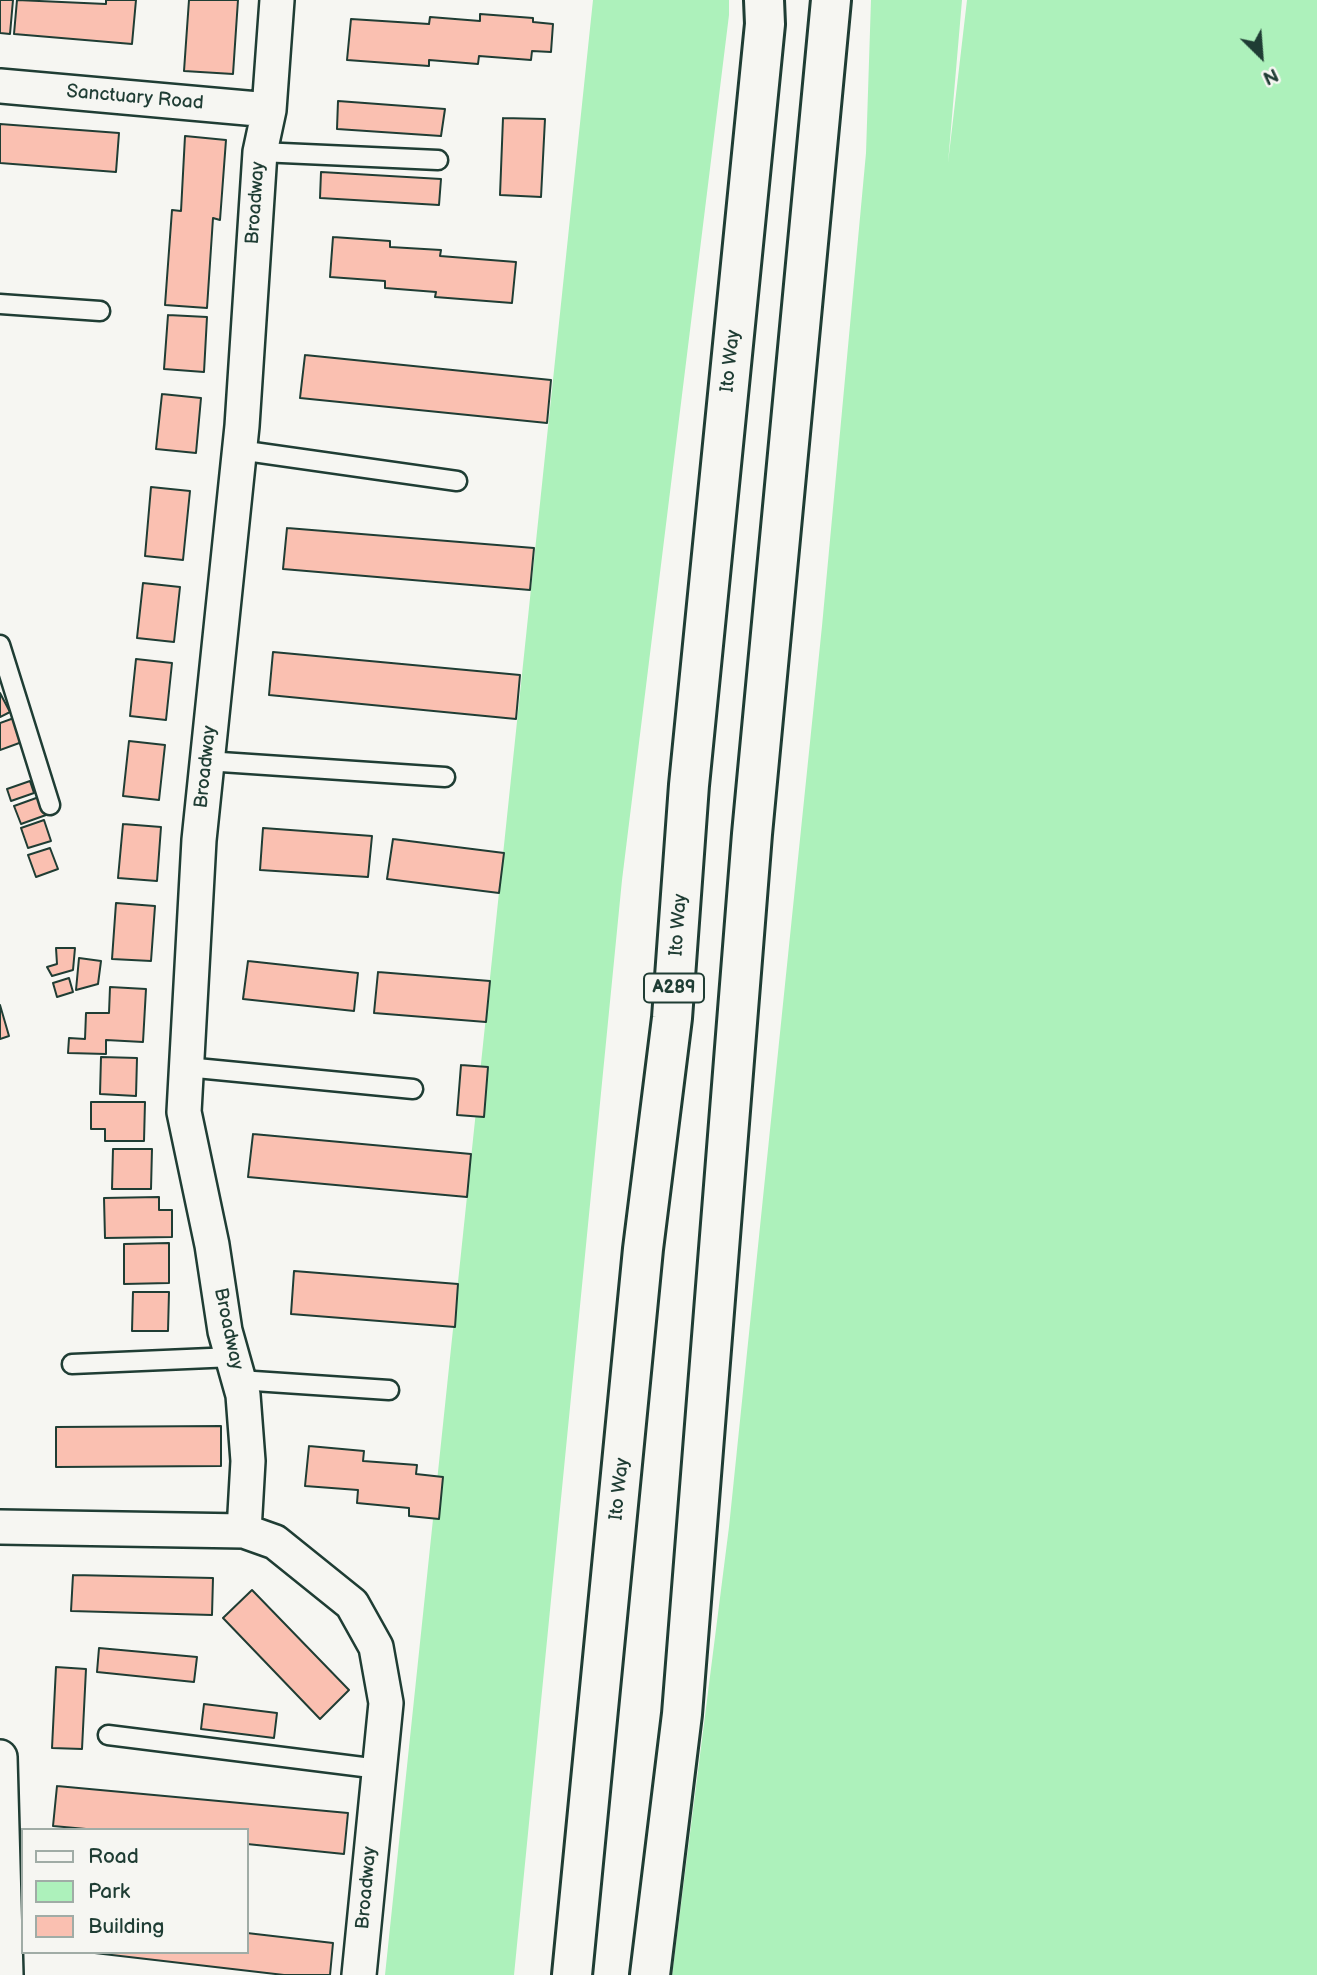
<!DOCTYPE html>
<style>
body{margin:0}
#map{position:relative;width:1317px;height:1975px;overflow:hidden;background:#f6f6f2;font-family:"Balsamiq Sans",sans-serif}
canvas{display:block}
.legend{position:absolute;left:21px;top:1828px;width:228px;height:126px;box-sizing:border-box;background:#f6f6f2;border:2px solid #a0aca6;margin:0;padding:9px 12px;list-style:none;font-size:21px;color:#1f3d34}
.legend li{display:flex;align-items:center;gap:14px;height:35px}
.legend b{width:35px;border:2px solid #a0aca6}
.north{position:absolute;left:1226px;top:21px;width:70px;height:70px;-webkit-text-stroke:5px #f6f6f2;paint-order:stroke;rotate:155deg;font-size:19px;font-weight:700;line-height:28px;text-align:center;color:#1f3d34}
.north::after{content:'';display:block;margin:auto;width:24px;height:32px;background:#1f3d34;clip-path:polygon(50% 0,100% 100%,50% 72%,0 100%)}
</style>
<div id="map">
<canvas width="1317" height="1975"></canvas>
<ul class="legend">
<li><b style="height:9px;background:#f6f6f2"></b>Road</li>
<li><b style="height:19px;background:#adf1bb"></b>Park</li>
<li><b style="height:19px;background:#fac0b1"></b>Building</li>
</ul>
<div class="north">N</div>
</div>
<script>
const ctx = document.querySelector('canvas').getContext('2d');
ctx.lineJoin = 'round';
function fill(path, color) {
  ctx.fillStyle = color;
  ctx.fill(path, 'evenodd');
}
function poly(rows) {
  const path = new Path2D();
  for (const r of rows) {
    path.moveTo(r[0], r[1]);
    for (let i = 2; i < r.length; i += 2) path.lineTo(r[i], r[i + 1]);
  }
  return path;
}
function stroke(path, color, width, dash) {
  ctx.strokeStyle = color;
  ctx.lineWidth = width;
  ctx.lineCap = dash ? 'butt' : 'round';
  ctx.setLineDash(dash || []);
  ctx.stroke(path);
}
function label(font, color, halo, rows, align = 'center') {
  ctx.font = font + ' "Balsamiq Sans",sans-serif';
  ctx.lineWidth = 6;
  ctx.setLineDash([]);
  ctx.textBaseline = 'middle';
  ctx.strokeStyle = halo;
  ctx.fillStyle = color;
  for (const [text, x, y, turn = 0] of rows) {
    ctx.save();
    ctx.translate(x, y);
    ctx.rotate((+turn || 0) * Math.PI / 180);
    ctx.textAlign = isNaN(turn) ? turn : align;
    if (halo) ctx.strokeText(text, 0, 0);
    ctx.fillText(text, 0, 0);
    ctx.restore();
  }
}
fill(poly([
 [593,0,729,0,729,15,622,880,514,1975,385,1975],
 [871,0,962,0,948,163,967,0,1317,0,1317,1975,672,1975,729,1527,822,626,866,153]
]), '#adf1bb');
const building = poly([
 [0,0,13,0,10,34,0,33,0,0],
 [17,0,106,4,106,0,136,0,132,44,14,34,17,0],
 [189,0,238,0,233,74,184,71,189,0],
 [480,14,533,18,533,22,553,24,551,52,532,51,531,60,479,56,478,64,429,60,429,66,347,60,351,19,429,24,430,17,480,21,480,14],
 [338,101,445,109,441,136,337,129,338,101],
 [503,118,545,119,541,197,500,195,503,118],
 [0,124,119,133,116,172,0,163,0,124],
 [185,136,226,140,220,220,213,218,207,308,165,305,172,210,181,211,185,136],
 [321,172,441,179,439,205,320,198,321,172],
 [333,237,390,241,390,247,441,250,440,256,516,262,512,303,435,297,436,292,385,288,385,281,330,277,333,237],
 [168,315,207,317,204,372,164,369,168,315],
 [305,355,551,380,547,423,300,398,305,355],
 [162,394,201,398,196,453,156,449,162,394],
 [151,487,190,491,183,560,145,556,151,487],
 [287,528,534,548,530,590,283,569,287,528],
 [143,583,180,587,174,642,137,638,143,583],
 [273,652,520,675,516,719,269,695,273,652],
 [136,659,172,663,166,720,130,716,136,659],
 [0,693,10,712,0,717,0,693],
 [14,718,22,742,0,750,0,723,14,718],
 [129,741,165,745,159,800,123,796,129,741],
 [30,781,34,793,11,801,7,789,30,781],
 [39,797,46,815,21,824,14,806,39,797],
 [44,820,51,841,28,848,21,828,44,820],
 [123,824,161,827,157,881,118,878,123,824],
 [263,828,372,836,368,877,260,870,263,828],
 [393,839,504,853,499,893,387,879,393,839],
 [50,848,58,869,36,877,28,855,50,848],
 [116,903,155,906,151,961,112,959,116,903],
 [56,948,75,948,73,970,52,976,47,967,57,964,56,948],
 [79,958,101,961,98,984,76,990,79,958],
 [248,961,358,973,354,1011,243,999,248,961],
 [378,972,490,981,486,1022,374,1013,378,972],
 [69,978,73,992,57,997,53,983,69,978],
 [110,987,146,989,143,1042,106,1040,106,1054,68,1053,69,1038,85,1039,86,1013,109,1013,110,987],
 [0,1005,9,1036,0,1039,0,1005],
 [101,1057,137,1058,136,1096,100,1094,101,1057],
 [461,1065,488,1067,484,1117,457,1115,461,1065],
 [91,1102,145,1102,144,1141,105,1141,105,1129,91,1129,91,1102],
 [253,1134,471,1154,467,1197,248,1177,253,1134],
 [113,1149,152,1149,151,1189,112,1189,113,1149],
 [159,1197,159,1210,172,1210,172,1237,105,1238,104,1198,159,1197],
 [169,1243,169,1283,124,1284,124,1244,169,1243],
 [294,1271,458,1284,455,1327,291,1314,294,1271],
 [133,1292,169,1292,168,1331,132,1331,133,1292],
 [221,1426,221,1466,56,1467,56,1427,221,1426],
 [309,1446,364,1451,363,1461,417,1465,416,1474,443,1477,439,1519,409,1516,409,1508,357,1503,358,1490,305,1486,309,1446],
 [73,1575,213,1578,212,1615,71,1611,73,1575],
 [252,1590,349,1690,320,1719,223,1618,252,1590],
 [99,1648,197,1657,194,1682,97,1672,99,1648],
 [56,1667,86,1669,82,1749,52,1748,56,1667],
 [204,1704,277,1713,274,1738,201,1729,204,1704],
 [57,1786,348,1813,344,1854,247,1844,247,1830,97,1830,53,1826,57,1786],
 [247,1933,333,1943,330,1975,284,1975,86,1952,247,1952,247,1933]
]);
fill(building, '#fac0b1');
stroke(building, '#1f3d34', 2);
const service = poly([
 [260,152,438,160],
 [0,304,100,311],
 [239,450,457,481],
 [0,645,50,805],
 [206,761,445,777],
 [186,1067,413,1089],
 [72,1364,233,1357],
 [239,1380,389,1390],
 [108,1735,379,1769]
]);
const minor = poly([
 [277,0,269,110,260,152,242,426,199,840,184,1112,212,1245,225,1331,243,1395,248,1461,244,1531,275,1542,352,1604,376,1647,386,1703,359,1975],
 [0,86,269,110],
 [0,1527,244,1531],
 [0,1757,6,1975]
]);
const primary = poly([
 [572,1975,643,1249,672,1018,689,785,765,24,764,0],
 [650,1975,682,1714,752,834,831,0]
]);
stroke(service, '#1f3d34', 23);
stroke(minor, '#1f3d34', 38);
stroke(primary, '#1f3d34', 44);
stroke(service, '#f6f6f2', 18);
stroke(minor, '#f6f6f2', 33);
stroke(primary, '#f6f6f2', 38);
for (const [x, y, w] of [
 [674,988,60]
]) {
  const box = new Path2D();
  box.roundRect(x - w / 2, y - 14.5, w, 29, 5);
  ctx.fillStyle = '#f6f6f2';
  ctx.fill(box);
  stroke(box, '#1f3d34', 2);
}
label('bold 18px', '#1f3d34', null, [
 ["A289",674,988]
]);
label('19px', '#1f3d34', '#f6f6f2', [
 ["Sanctuary Road",135,98,5],
 ["Broadway",256,203,-86],
 ["Ito Way",731,361,-84],
 ["Broadway",206,767,-84],
 ["Ito Way",679,925,-86],
 ["Broadway",228,1329,78],
 ["Ito Way",620,1489,-84],
 ["Broadway",367,1888,-85]
]);
</script>
